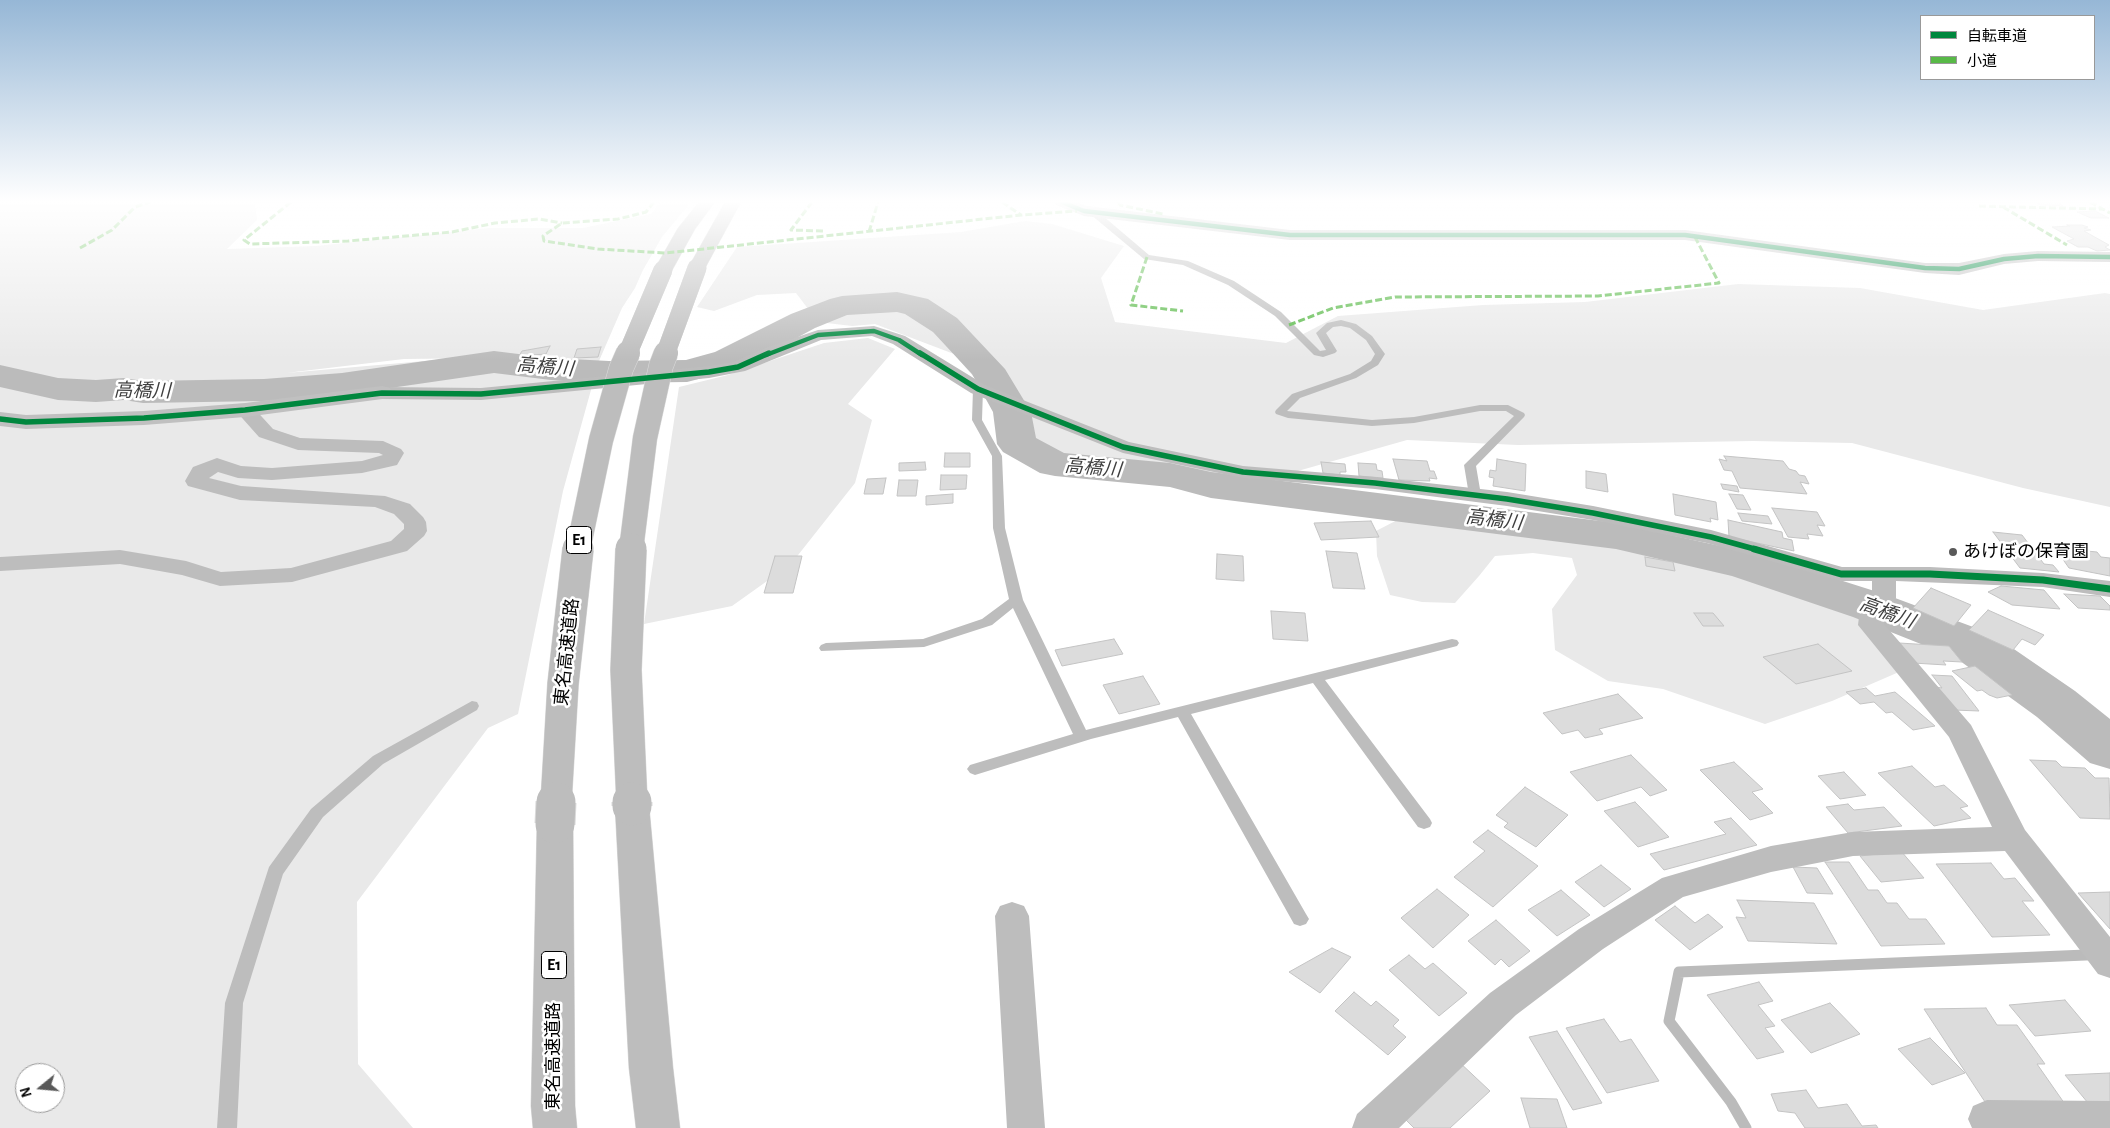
<!DOCTYPE html>
<meta charset="utf-8">
<style>
body{margin:0}
#map{position:relative;width:2110px;height:1128px;overflow:hidden;background:#fff;font-family:"Alegreya Sans","Noto Sans JP",sans-serif}
canvas{display:block}
.legend{position:absolute;left:1920px;top:15px;width:175px;height:65px;box-sizing:border-box;background:#fff;border:1px solid #999;margin:0;padding:6px 9px;list-style:none;font-size:15px;color:#000}
.legend li{display:flex;align-items:center;gap:10px;height:25px}
.legend b{width:25px;border:1px solid #999}
.north{position:absolute;left:15px;top:1063px;width:50px;height:50px;box-sizing:border-box;background:#fff;border:1px solid #999;border-radius:50%;rotate:253deg;font-size:14px;font-weight:700;line-height:20px;text-align:center;color:#000}
.north::after{content:'';display:block;margin:auto;width:18px;height:22px;background:#595959;clip-path:polygon(50% 0,100% 100%,50% 72%,0 100%)}
</style>
<div id="map">
<canvas width="2110" height="1128"></canvas>
<ul class="legend">
<li><b style="height:6px;background:#00873e"></b>自転車道</li>
<li><b style="height:6px;background:#58b947"></b>小道</li>
</ul>
<div class="north">N</div>
</div>
<script>
const ctx = document.querySelector('canvas').getContext('2d');
ctx.lineJoin = 'round';
function fill(path, color) {
  ctx.fillStyle = color;
  ctx.fill(path, 'evenodd');
}
function poly(rows) {
  const path = new Path2D();
  for (const r of rows) {
    path.moveTo(r[0], r[1]);
    for (let i = 2; i < r.length; i += 2) path.lineTo(r[i], r[i + 1]);
  }
  return path;
}
function stroke(path, color, width, dash) {
  ctx.strokeStyle = color;
  ctx.lineWidth = width;
  ctx.lineCap = dash ? 'butt' : 'round';
  ctx.setLineDash(dash || []);
  ctx.stroke(path);
}
function label(font, color, halo, rows, align = 'center') {
  ctx.font = font + ' "Alegreya Sans","Noto Sans JP",sans-serif';
  ctx.lineWidth = 5;
  ctx.setLineDash([]);
  ctx.textBaseline = 'middle';
  ctx.strokeStyle = halo;
  ctx.fillStyle = color;
  for (const [text, x, y, turn = 0] of rows) {
    ctx.save();
    ctx.translate(x, y);
    ctx.rotate((+turn || 0) * Math.PI / 180);
    ctx.textAlign = isNaN(turn) ? turn : align;
    if (halo) ctx.strokeText(text, 0, 0);
    ctx.fillText(text, 0, 0);
    ctx.restore();
  }
}
fill(poly([
 [0,202,255,202,257,220,227,249,316,246,489,228,583,228,651,214,660,202,691,202,662,237,643,270,635,288,622,308,599,361,563,491,518,714,488,728,357,902,358,1064,413,1128,0,1128],
 [494,358,562,360,436,360,286,373,404,359],
 [25,1073,55,1073,55,1103,25,1103],
 [1025,221,1052,224,1124,246,1101,278,1115,322,1286,343,1338,316,1483,305,1585,302,1738,284,1860,288,1983,310,2105,293,2110,294,2110,507,2023,488,1852,443,1753,441,1518,445,1407,440,1252,484,1042,456,954,354,875,324,852,326,818,322,796,293,757,295,714,311,697,307,737,247,961,232],
 [868,338,895,349,848,404,872,420,855,483,791,564,732,606,644,624,679,387,728,375,824,343],
 [1407,515,1552,522,1710,550,1844,585,1862,603,1899,672,1832,701,1765,724,1663,689,1608,681,1555,650,1552,609,1577,575,1572,558,1533,553,1495,556,1479,576,1455,603,1422,602,1390,595,1377,556,1376,531]
]), '#e9e9e9');
stroke(poly([
 [1746,1128,1731,1102,1669,1021,1679,972,2110,954]
]), '#bbb', 11);
fill(poly([
 [897,292,928,299,957,318,1005,369,1031,412,1036,438,1064,453,1170,463,1211,472,1616,523,1761,555,1887,595,1992,634,2075,691,2110,719,2110,769,2090,763,2037,717,1956,658,1853,617,1732,576,1616,549,1211,498,1170,487,1055,476,1040,473,1003,452,997,444,993,412,972,374,933,332,905,314,897,312,847,315,815,328,741,368,687,382,609,383,551,380,494,373,342,395,264,401,143,403,124,400,96,402,58,400,0,387,0,365,58,378,96,380,124,378,143,381,264,379,342,373,494,351,551,358,609,361,686,360,715,352,791,314,830,299,842,296,897,292]
]), '#bbb');
const building = poly([
 [2035,202,2058,202,2063,206,2040,205,2035,202],
 [2095,211,2109,218,2091,218,2077,212,2095,211],
 [2067,225,2082,225,2088,227,2084,228,2091,230,2084,231,2109,245,2105,247,2110,250,2097,251,2088,247,2078,247,2067,241,2074,239,2052,227,2070,226,2067,225],
 [550,346,546,354,519,356,522,351,550,346],
 [601,347,598,357,574,358,577,349,601,347],
 [945,453,970,453,970,467,944,467,945,453],
 [1724,456,1783,461,1789,469,1796,471,1799,475,1805,476,1809,484,1800,482,1807,494,1740,488,1732,471,1724,470,1719,459,1727,461,1724,456],
 [1393,459,1427,461,1430,471,1434,471,1437,479,1429,478,1430,481,1399,480,1393,459],
 [1497,459,1526,464,1525,491,1493,486,1494,478,1489,477,1490,470,1496,471,1497,459],
 [925,462,926,470,899,471,899,463,925,462],
 [1321,462,1345,464,1346,472,1340,472,1340,475,1323,473,1321,462],
 [1358,463,1376,464,1377,470,1382,471,1383,478,1359,476,1358,463],
 [1586,471,1606,474,1608,492,1586,488,1586,471],
 [941,475,967,475,966,489,940,490,941,475],
 [886,478,883,494,864,494,867,479,886,478],
 [899,480,918,480,916,496,897,496,899,480],
 [1721,484,1737,486,1739,492,1723,489,1721,484],
 [953,494,953,503,926,505,926,496,953,494],
 [1673,494,1716,502,1718,520,1710,518,1711,522,1675,515,1673,494],
 [1729,494,1743,495,1751,510,1737,509,1729,494],
 [1772,508,1817,512,1825,526,1817,525,1823,536,1807,534,1809,539,1788,537,1772,508],
 [1738,513,1768,516,1772,524,1742,521,1738,513],
 [1728,520,1782,532,1783,538,1792,540,1794,551,1729,537,1728,520],
 [1371,521,1379,537,1321,540,1314,523,1371,521],
 [1993,532,2022,535,2044,564,2053,565,2059,572,2020,568,1993,532],
 [1326,551,1357,553,1365,589,1333,588,1326,551],
 [2057,551,2090,555,2087,551,2097,552,2101,557,2110,558,2110,576,2069,568,2057,551],
 [1217,554,1243,556,1244,581,1216,579,1217,554],
 [775,556,802,556,793,593,764,593,775,556],
 [1645,557,1673,562,1675,571,1646,566,1645,557],
 [2001,586,2044,590,2060,609,2012,605,1988,592,2001,586],
 [1931,588,1971,605,1954,626,1913,608,1931,588],
 [2064,594,2100,596,2110,606,2110,610,2078,608,2064,594],
 [1988,610,2044,635,2035,645,2022,639,2013,650,1969,630,1988,610],
 [1271,611,1305,613,1308,641,1273,639,1271,611],
 [1694,613,1713,613,1724,626,1703,626,1694,613],
 [1114,639,1123,654,1062,666,1055,650,1114,639],
 [1899,643,1949,646,1962,662,1943,661,1946,665,1913,663,1899,643],
 [1818,644,1852,671,1796,684,1763,657,1818,644],
 [1975,666,2012,695,1997,698,1989,695,1982,690,1977,691,1952,671,1975,666],
 [1932,675,1952,676,1979,711,1954,710,1936,687,1942,688,1932,675],
 [1143,676,1160,704,1119,714,1103,685,1143,676],
 [1866,688,1875,696,1895,692,1935,726,1913,730,1892,712,1886,713,1874,702,1860,704,1846,692,1866,688],
 [1618,694,1643,718,1599,729,1603,734,1585,738,1578,730,1562,734,1543,713,1618,694],
 [1631,755,1667,790,1650,796,1641,787,1597,801,1570,772,1631,755],
 [2030,760,2056,761,2062,767,2085,768,2095,778,2109,778,2110,819,2080,818,2030,760],
 [1734,762,1763,789,1752,792,1773,813,1750,820,1700,770,1734,762],
 [1912,766,1935,787,1944,785,1968,806,1960,808,1971,818,1934,826,1878,773,1912,766],
 [1844,772,1866,795,1840,799,1818,776,1844,772],
 [1525,787,1568,815,1536,847,1504,827,1508,823,1496,815,1525,787],
 [1635,802,1669,837,1638,847,1604,811,1635,802],
 [1848,804,1854,810,1884,807,1902,826,1848,833,1826,807,1848,804],
 [1731,818,1757,845,1664,870,1650,854,1726,834,1714,822,1731,818],
 [1488,830,1538,866,1493,907,1454,877,1485,851,1473,842,1488,830],
 [1901,851,1924,878,1881,882,1860,856,1901,851],
 [1825,862,1849,862,1868,890,1878,890,1887,903,1897,903,1909,919,1926,919,1945,944,1881,946,1825,862],
 [1991,863,2004,879,2015,878,2034,901,2022,901,2050,935,1992,937,1936,864,1991,863],
 [1601,865,1631,889,1604,907,1575,882,1601,865],
 [1793,867,1817,868,1833,894,1807,893,1793,867],
 [1437,889,1469,915,1433,948,1401,918,1437,889],
 [1561,890,1590,915,1557,936,1528,910,1561,890],
 [2110,892,2110,929,2078,893,2110,892],
 [1737,900,1814,903,1837,944,1748,941,1736,917,1746,918,1737,900],
 [1675,906,1695,923,1708,914,1723,927,1690,950,1655,920,1675,906],
 [1496,920,1530,951,1509,967,1501,959,1495,965,1468,941,1496,920],
 [1332,948,1351,957,1320,993,1289,972,1332,948],
 [1409,955,1425,969,1433,963,1467,993,1439,1016,1389,970,1409,955],
 [1759,982,1773,1001,1758,1005,1775,1026,1765,1028,1784,1052,1757,1059,1707,995,1759,982],
 [1354,992,1371,1006,1376,1001,1399,1020,1393,1026,1406,1037,1388,1055,1335,1011,1354,992],
 [2065,1000,2091,1031,2035,1036,2009,1005,2065,1000],
 [1830,1003,1860,1034,1811,1053,1781,1020,1830,1003],
 [1986,1008,1997,1025,2017,1025,2045,1064,2037,1064,2067,1107,1989,1108,1924,1009,1986,1008],
 [1604,1019,1620,1042,1631,1039,1659,1081,1607,1093,1566,1028,1604,1019],
 [1557,1031,1602,1103,1573,1110,1529,1037,1557,1031],
 [1930,1038,1965,1073,1932,1085,1898,1049,1930,1038],
 [1457,1060,1490,1091,1450,1128,1414,1128,1398,1112,1457,1060],
 [2110,1073,2110,1102,2088,1103,2065,1075,2110,1073],
 [1806,1090,1818,1108,1847,1104,1862,1126,1876,1125,1878,1128,1805,1128,1795,1113,1778,1111,1771,1094,1806,1090],
 [1521,1098,1557,1099,1567,1128,1530,1128,1521,1098]
]);
fill(building, '#dcdcdc');
stroke(building, '#c4c4c4', 1);
const highway = poly([
 [699,202,715,202,695,229,670,274,663,276,656,274,654,270,678,228,699,202],
 [725,202,741,202,703,272,697,273,691,272,688,268,725,202],
 [632,793,644,797,649,806,673,1068,680,1128,636,1128,629,1068,615,806,620,797,632,793],
 [555,810,568,814,573,824,575,1106,577,1128,533,1128,531,1106,537,824,542,814,555,810]
]);
stroke(highway, '#dbdbdb', 1);
fill(poly([
 [1090,210,1096,210,1149,255,1188,261,1234,281,1281,312,1320,351,1326,350,1316,333,1327,323,1341,320,1356,324,1372,336,1385,354,1378,365,1356,378,1300,398,1287,411,1372,420,1414,417,1480,405,1508,405,1524,413,1525,415,1524,417,1476,466,1481,495,1479,497,1471,497,1469,495,1464,465,1514,416,1506,411,1480,411,1414,423,1372,426,1288,418,1276,414,1275,412,1276,410,1292,394,1350,374,1371,361,1375,354,1366,340,1350,328,1341,326,1333,327,1326,333,1337,351,1335,353,1323,357,1314,355,1275,316,1228,285,1183,265,1144,259,1090,214,1090,210],
 [978,386,983,389,982,420,1002,456,1005,528,1023,600,1086,730,1452,639,1457,640,1459,643,1457,646,1325,680,1430,819,1432,823,1430,827,1424,829,1418,827,1313,683,1191,714,1306,914,1309,919,1306,924,1300,926,1294,924,1178,717,1091,739,975,775,970,773,967,769,970,765,1073,734,1013,608,992,625,924,647,821,651,819,648,821,645,826,643,923,639,982,619,1009,599,993,528,992,456,972,420,973,389,978,386],
 [472,701,477,702,479,706,477,710,383,764,323,817,283,874,243,1003,237,1128,217,1128,225,1003,269,867,311,809,373,756,472,701]
]), '#bdbdbd');
fill(poly([
 [874,326,905,336,985,385,1129,442,1243,466,1375,477,1507,492,1593,506,1711,530,1842,567,1930,567,2043,573,2110,581,2110,597,2043,587,1896,581,1896,598,1885,617,1884,624,1971,725,2025,830,2110,937,2110,978,2098,974,2005,851,1853,856,1771,872,1683,897,1603,949,1516,1015,1399,1128,1352,1128,1357,1114,1490,993,1579,929,1662,878,1771,846,1853,832,1992,827,1949,737,1858,625,1859,617,1872,598,1872,581,1841,581,1707,543,1593,520,1507,506,1375,489,1243,478,1123,453,971,393,893,344,872,336,821,340,745,371,709,378,481,400,382,399,375,397,372,393,375,389,382,387,481,388,709,366,733,362,768,347,818,330,874,326],
 [245,404,252,406,273,429,300,438,383,441,401,449,404,453,397,465,362,473,272,480,238,478,218,472,209,478,241,486,385,496,410,504,423,517,426,522,427,531,424,536,407,551,292,582,220,586,182,575,120,564,0,571,0,557,120,550,186,561,221,572,291,568,391,541,404,529,404,524,394,514,375,507,240,500,188,486,185,481,193,467,217,458,241,466,272,468,362,461,383,455,379,453,298,450,259,437,235,410,238,406,245,404],
 [1012,902,1024,906,1029,916,1045,1128,1007,1128,995,916,1000,906,1012,902],
 [1987,1100,2110,1101,2110,1128,1972,1128,1968,1119,1973,1106,1987,1100]
]), '#bdbdbd');
fill(poly([
 [1054,202,1076,202,1087,206,1290,230,1685,230,1925,263,1959,263,2004,254,2038,251,2110,252,2110,262,2038,261,2004,264,1959,275,1925,273,1685,240,1290,240,1084,216,1056,205,1054,202],
 [382,386,390,388,393,393,390,398,245,417,144,425,26,429,0,426,0,412,26,415,144,411,245,403,382,386]
]), '#c0c0c0');
fill(highway, '#bdbdbd');
const highwayBridgeFar3 = poly([
 [627,355,663,270],
 [665,355,697,268]
]);
const highwayBridgeFar2 = poly([
 [578,550,601,440,621,369,628,353],
 [631,550,645,438,661,366,666,353]
]);
const highwayBridgeFar1 = poly([
 [631,549,626,670,632,803],
 [556,803,563,684,578,549]
]);
const highwayBridge = poly([
 [632,802,632,806],
 [555,824,556,802]
]);
stroke(highwayBridgeFar3, '#dbdbdb', 19, []);
stroke(highwayBridgeFar2, '#dbdbdb', 25, []);
stroke(highwayBridgeFar1, '#dbdbdb', 32, []);
stroke(highwayBridge, '#dbdbdb', 41, []);
stroke(highwayBridgeFar3, '#bdbdbd', 19);
stroke(highwayBridgeFar2, '#bdbdbd', 24);
stroke(highwayBridgeFar1, '#bdbdbd', 31);
stroke(highwayBridge, '#bdbdbd', 39);
stroke(poly([
 [291,202,244,240,250,244,348,241,452,232,495,223,539,219,562,223],
 [654,202,646,212,618,219,562,223,543,236,544,241,598,249,666,253,1021,215,1077,211],
 [812,202,791,230,825,231],
 [1002,202,1021,215],
 [1118,202,1120,205,1163,214],
 [2090,202,2110,213],
 [1979,206,2102,209],
 [2003,207,2067,245],
 [869,232,878,202],
 [80,248,112,230,135,207,150,202],
 [1147,257,1131,305,1183,311],
 [1289,325,1333,308,1395,297,1598,296,1719,283,1695,237]
]), '#58b947', 3, [7, 3]);
stroke(poly([
 [1062,202,1084,211,1290,235,1685,235,1925,268,1959,269,2004,259,2038,256,2110,257],
 [766,355,818,335,874,331,899,340,922,355]
]), '#00873e', 4.5);
stroke(poly([
 [920,353,978,389,1123,447,1243,472,1375,483,1507,499,1593,513,1711,537,1758,550],
 [0,419,26,422,144,418,245,410,382,393,481,394,709,372,738,367,769,353]
]), '#00873e', 5.5);
stroke(poly([
 [1754,549,1841,574,1930,574,2043,580,2110,589]
]), '#00873e', 7);
const sky = ctx.createLinearGradient(0, 0, 0, 360);
sky.addColorStop(0, '#96b7d6');
sky.addColorStop(0.56, '#fff');
sky.addColorStop(1, '#ffffff00');
ctx.fillStyle = sky;
ctx.fillRect(0, 0, 2110, 360);
for (const [x, y, r, color] of [
 [1953,552,5,"#595959"]
]) {
  const dot = new Path2D();
  dot.arc(x, y, r, 0, 2 * Math.PI);
  ctx.fillStyle = color;
  ctx.fill(dot);
  stroke(dot, '#fff', 2);
}
for (const [x, y, w] of [
 [579,540,25],
 [554,965,25]
]) {
  const box = new Path2D();
  box.roundRect(x - w / 2, y - 13.5, w, 27, 4);
  ctx.fillStyle = '#fff';
  ctx.fill(box);
  stroke(box, '#000', 1);
}
label('bold 16px', '#000', null, [
 ["E1",579,540],
 ["E1",554,965]
]);
label('18px', '#000', '#fff', [
 ["あけぼの保育園",1963,552]
], 'left');
label('18px', '#000', '#fff', [
 ["東名高速道路",567,652,-84],
 ["東名高速道路",554,1056,-90]
]);
label('italic 19px', '#3f3f3f', '#fff', [
 ["高橋川",545,367,5],
 ["高橋川",142,391,1],
 ["高橋川",1093,468,5],
 ["高橋川",1494,520,7],
 ["高橋川",1887,613,20]
]);
</script>
